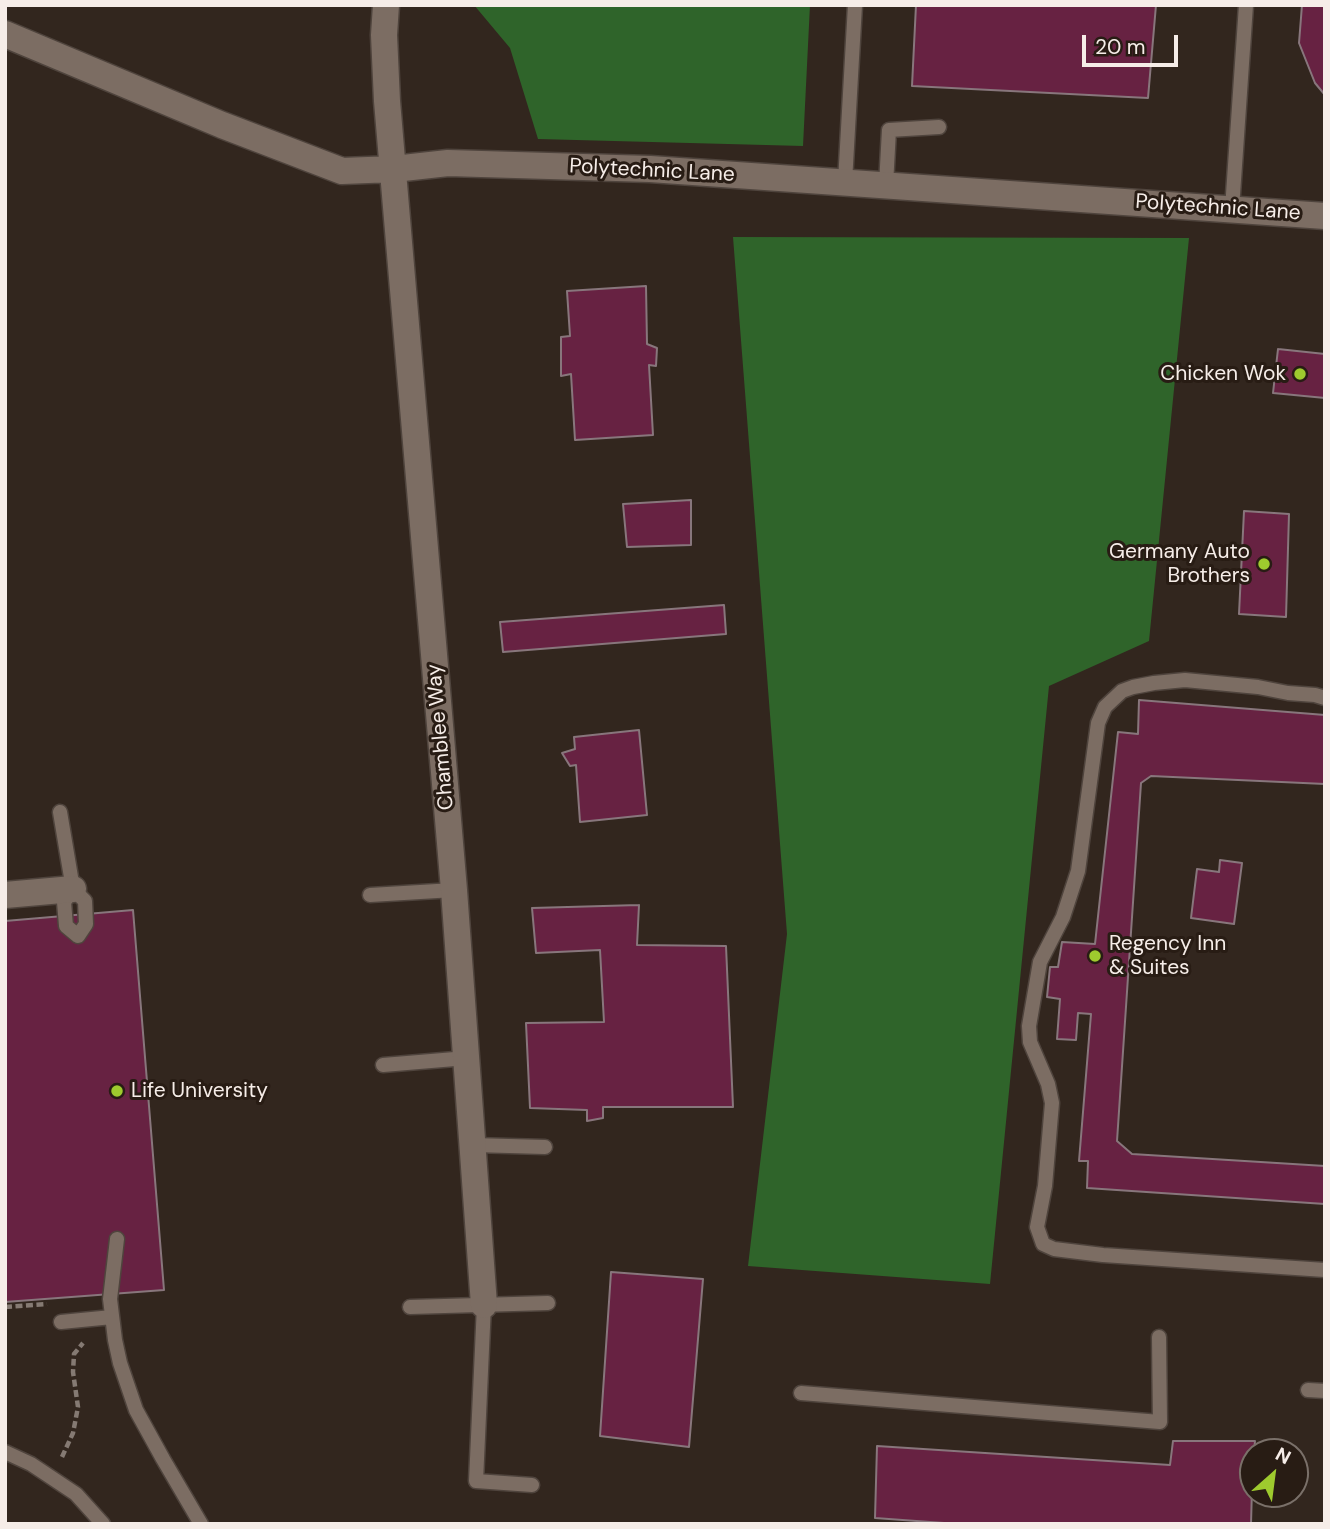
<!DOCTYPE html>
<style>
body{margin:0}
#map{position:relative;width:1330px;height:1529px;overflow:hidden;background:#32261e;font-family:"DM Sans",sans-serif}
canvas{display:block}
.frame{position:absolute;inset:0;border:7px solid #f6ede8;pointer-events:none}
.north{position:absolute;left:1239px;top:1438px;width:70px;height:70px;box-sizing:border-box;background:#281c14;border:2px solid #7a7069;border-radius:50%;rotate:28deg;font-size:19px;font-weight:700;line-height:28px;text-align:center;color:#f6ede8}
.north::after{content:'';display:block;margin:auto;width:24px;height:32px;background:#9eca2e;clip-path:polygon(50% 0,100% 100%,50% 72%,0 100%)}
.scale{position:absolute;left:1082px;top:35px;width:96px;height:32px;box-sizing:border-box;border:4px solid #f6ede8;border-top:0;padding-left:9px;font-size:21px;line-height:24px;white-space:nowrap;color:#f6ede8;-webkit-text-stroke:5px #281c14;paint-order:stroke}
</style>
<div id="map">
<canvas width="1330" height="1529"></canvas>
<div class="frame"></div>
<div class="north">N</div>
<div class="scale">20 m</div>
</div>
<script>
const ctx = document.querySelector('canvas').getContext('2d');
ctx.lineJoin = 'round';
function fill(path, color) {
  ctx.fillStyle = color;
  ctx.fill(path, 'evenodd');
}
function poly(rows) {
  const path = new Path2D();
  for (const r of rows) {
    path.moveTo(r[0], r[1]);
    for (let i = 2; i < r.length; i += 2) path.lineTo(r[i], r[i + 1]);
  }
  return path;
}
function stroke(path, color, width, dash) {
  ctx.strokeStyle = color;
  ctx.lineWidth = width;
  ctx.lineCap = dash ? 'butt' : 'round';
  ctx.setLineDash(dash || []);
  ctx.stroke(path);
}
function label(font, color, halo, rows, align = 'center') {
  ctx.font = font + ' "DM Sans",sans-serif';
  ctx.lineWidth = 6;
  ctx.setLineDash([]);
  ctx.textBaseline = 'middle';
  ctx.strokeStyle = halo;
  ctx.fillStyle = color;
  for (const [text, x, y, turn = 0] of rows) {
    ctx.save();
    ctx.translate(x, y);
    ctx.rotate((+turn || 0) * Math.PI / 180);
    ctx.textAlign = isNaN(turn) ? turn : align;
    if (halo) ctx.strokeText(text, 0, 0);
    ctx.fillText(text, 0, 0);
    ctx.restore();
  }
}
fill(poly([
 [474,5,810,5,803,146,538,139,510,48],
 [733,237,1189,238,1149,641,1049,686,990,1284,748,1266,787,934]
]), '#2f642a');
const building = poly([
 [916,5,1156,5,1148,98,912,86,916,5],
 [1302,5,1325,5,1325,95,1315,83,1299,43,1302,5],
 [646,286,647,344,657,348,656,366,649,365,653,435,575,440,571,374,561,376,561,337,570,336,567,291,646,286],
 [1278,349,1325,354,1325,398,1273,393,1278,349],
 [691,500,691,545,627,547,623,504,691,500],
 [1244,511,1289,514,1286,617,1239,614,1244,511],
 [724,605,726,634,503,652,500,622,724,605],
 [1139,700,1325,715,1325,784,1151,776,1141,783,1117,1141,1132,1154,1325,1166,1325,1204,1087,1188,1088,1161,1079,1161,1091,1014,1078,1013,1076,1040,1057,1039,1060,999,1047,997,1050,967,1058,967,1062,942,1095,944,1118,732,1138,734,1139,700],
 [639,730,647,815,580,822,576,765,570,766,562,753,575,749,574,737,639,730],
 [1220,860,1242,863,1234,924,1191,918,1197,869,1219,872,1220,860],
 [639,905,637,945,726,946,733,1107,603,1107,603,1118,587,1121,587,1110,530,1108,526,1023,604,1022,600,950,536,953,532,908,639,905],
 [133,910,164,1290,5,1302,5,921,133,910],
 [611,1272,703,1279,689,1447,600,1436,611,1272],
 [1173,1441,1255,1441,1254,1452,1253,1452,1251,1524,958,1524,875,1518,877,1446,1170,1465,1173,1441]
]);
fill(building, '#672242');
stroke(building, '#88767c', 2);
const service = poly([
 [845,182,855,5],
 [886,185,889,130,939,127],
 [1232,209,1246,5],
 [1325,698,1315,695,1288,693,1258,687,1185,680,1154,683,1133,687,1122,691,1105,707,1098,723,1078,871,1063,917,1040,962,1029,1026,1030,1042,1048,1084,1052,1103,1045,1186,1037,1227,1043,1244,1054,1249,1103,1255,1325,1270],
 [60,812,73,889,85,901,86,924,78,936,66,926,64,902,73,889],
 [370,895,454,890],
 [383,1065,467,1058],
 [473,1145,545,1147],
 [117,1239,110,1299,115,1340,120,1363,136,1410,163,1459,201,1524],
 [484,1305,476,1481,532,1485],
 [410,1307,548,1303],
 [61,1322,112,1317],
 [1308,1390,1325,1391],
 [801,1393,1160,1422,1159,1337],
 [5,1452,31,1464,76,1494,103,1524]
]);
const minor = poly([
 [386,5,384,35,387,101,454,890,484,1305],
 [5,34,222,125,342,171,394,169,448,163,650,169,1325,216],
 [5,895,73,889]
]);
stroke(service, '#4f443d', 17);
stroke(minor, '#4f443d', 29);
stroke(poly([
 [5,1307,47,1304],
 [62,1457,73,1433,78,1407,73,1372,74,1354,83,1343]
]), '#857a73', 4.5, [7, 3.5]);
stroke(service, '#7c6d63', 14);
stroke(minor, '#7c6d63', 26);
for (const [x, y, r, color] of [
 [1300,374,7,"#9eca2e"],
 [1264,564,7,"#9eca2e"],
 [1095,956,7,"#9eca2e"],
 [117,1091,7,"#9eca2e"]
]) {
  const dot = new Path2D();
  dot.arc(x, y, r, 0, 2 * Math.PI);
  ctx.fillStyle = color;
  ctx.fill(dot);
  stroke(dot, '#281c14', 2.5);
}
label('21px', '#f6ede8', '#281c14', [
 ["Polytechnic Lane",652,171,3],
 ["Polytechnic Lane",1218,208,4],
 ["Chamblee Way",441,737,-95]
]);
label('21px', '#f6ede8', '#281c14', [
 ["Chicken Wok",1286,374],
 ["Germany Auto",1250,552],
 ["Brothers",1250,576],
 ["Regency Inn",1109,944,"left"],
 ["& Suites",1109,968,"left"],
 ["Life University",131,1091,"left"]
], 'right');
</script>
